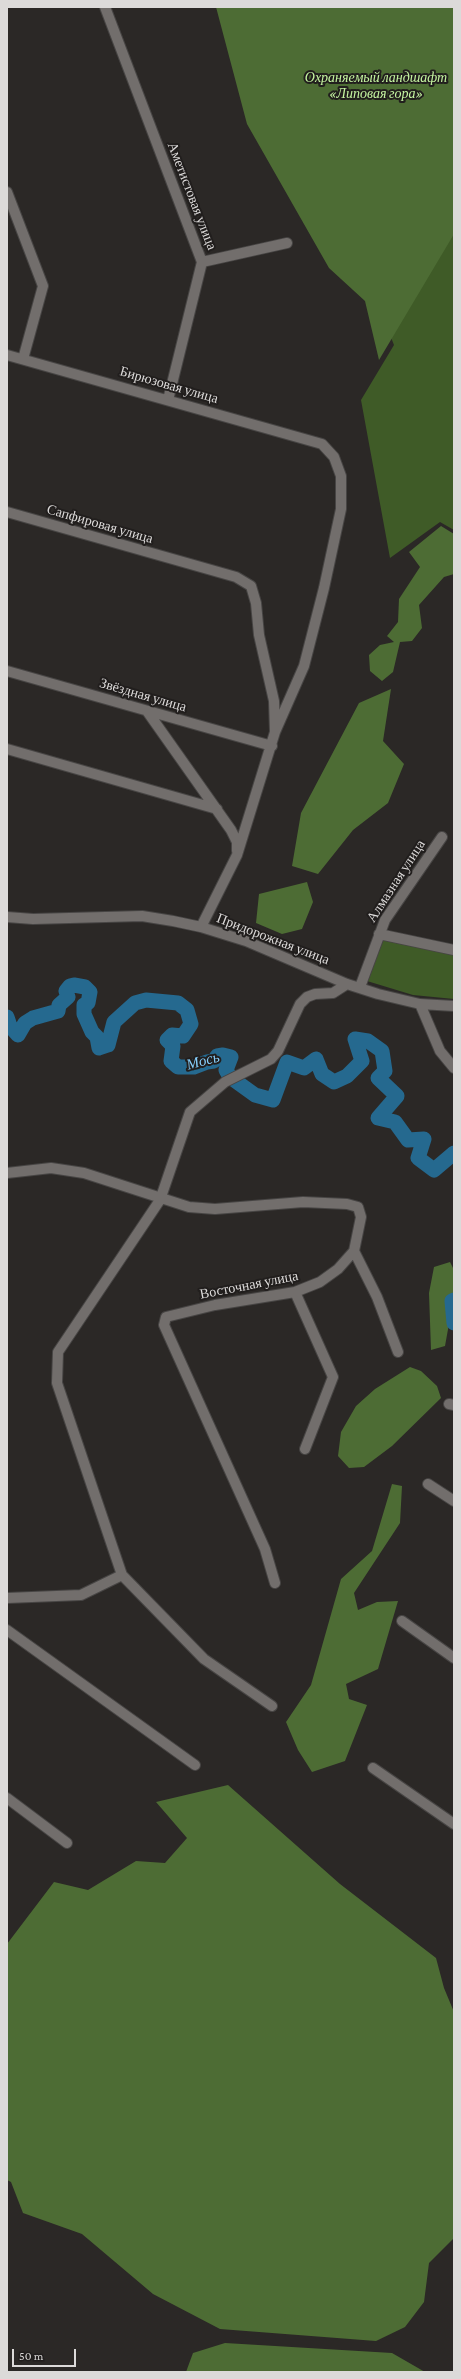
<!DOCTYPE html>
<meta charset="utf-8">
<style>
body{margin:0}
#map{position:relative;width:461px;height:2379px;overflow:hidden;background:#2b2826;font-family:"Crimson Pro",serif}
canvas{display:block}
.frame{position:absolute;inset:0;border:8px solid #dcdad9;pointer-events:none}
.scale{position:absolute;left:12px;top:2349px;width:64px;height:18px;box-sizing:border-box;border:2px solid #dcdad9;border-top:0;padding-left:5px;font-size:12px;line-height:14px;white-space:nowrap;color:#dcdad9;-webkit-text-stroke:3px #211e1d;paint-order:stroke}
</style>
<div id="map">
<canvas width="461" height="2379"></canvas>
<div class="frame"></div>
<div class="scale">50 m</div>
</div>
<script>
const ctx = document.querySelector('canvas').getContext('2d');
ctx.lineJoin = 'round';
function fill(path, color) {
  ctx.fillStyle = color;
  ctx.fill(path, 'evenodd');
}
function poly(rows) {
  const path = new Path2D();
  for (const r of rows) {
    path.moveTo(r[0], r[1]);
    for (let i = 2; i < r.length; i += 2) path.lineTo(r[i], r[i + 1]);
  }
  return path;
}
function stroke(path, color, width, dash) {
  ctx.strokeStyle = color;
  ctx.lineWidth = width;
  ctx.lineCap = dash ? 'butt' : 'round';
  ctx.setLineDash(dash || []);
  ctx.stroke(path);
}
function label(font, color, halo, rows, align = 'center') {
  ctx.font = font + ' "Crimson Pro",serif';
  ctx.lineWidth = 4;
  ctx.setLineDash([]);
  ctx.textBaseline = 'middle';
  ctx.strokeStyle = halo;
  ctx.fillStyle = color;
  for (const [text, x, y, turn = 0] of rows) {
    ctx.save();
    ctx.translate(x, y);
    ctx.rotate((+turn || 0) * Math.PI / 180);
    ctx.textAlign = isNaN(turn) ? turn : align;
    if (halo) ctx.strokeText(text, 0, 0);
    ctx.fillText(text, 0, 0);
    ctx.restore();
  }
}
fill(poly([
 [260,7,454,7,454,530,440,522,390,558,361,400,394,345],
 [381,940,454,953,454,999,413,995,367,981]
]), '#3f5b27');
fill(poly([
 [216,7,454,7,454,234,379,360,365,301,329,268,247,124],
 [441,526,454,534,454,574,444,577,419,605,422,628,412,641,400,642,393,672,382,681,370,671,369,655,380,645,394,642,387,636,398,622,399,599,420,567,409,552],
 [391,689,383,741,404,764,388,803,353,830,318,874,292,866,301,813,359,703],
 [307,882,313,902,302,929,282,934,256,923,259,894],
 [450,1262,454,1270,454,1296,445,1346,431,1350,429,1293,434,1267],
 [410,1367,421,1371,437,1386,441,1398,392,1446,364,1467,349,1468,338,1456,341,1432,356,1406,375,1389],
 [392,1484,402,1486,400,1523,354,1593,358,1610,377,1602,398,1601,378,1669,346,1684,349,1699,367,1705,345,1761,312,1772,298,1750,286,1722,311,1685,341,1579,372,1551],
 [228,1785,340,1884,436,1958,444,1988,454,2012,454,2238,429,2263,424,2302,405,2327,376,2341,220,2329,153,2294,82,2234,23,2213,11,2182,7,2180,7,1944,54,1882,88,1890,136,1861,165,1863,187,1838,156,1802],
 [225,2343,392,2353,425,2372,186,2372,193,2353]
]), '#4d6c34');
fill(poly([
 [11,1025,17,1032,22,1030,22,1038,17,1037,10,1028]
]), '#25698f');
stroke(poly([
 [7,1017,10,1026,18,1035,25,1023,33,1018,58,1011,59,1005,68,997,66,991,70,986,74,985,85,987,90,992,88,1003,84,1005,84,1014,92,1032,97,1037,99,1048,108,1045,114,1022,135,1003,146,1000,178,1003,187,1010,191,1024,183,1036,172,1035,167,1040,173,1046,171,1061,178,1067,194,1067,207,1062,214,1061,217,1056,223,1055,231,1057,226,1070,230,1077,255,1095,273,1100,287,1062,304,1068,316,1059,322,1074,334,1082,347,1076,362,1061,355,1039,368,1041,382,1051,385,1071,378,1078,397,1096,378,1118,395,1122,408,1140,424,1139,418,1158,434,1170,454,1153],
 [454,1300,452,1301,454,1323]
]), '#25698f', 15);
const minor = poly([
 [105,7,202,262,168,400],
 [7,192,43,286,23,359],
 [202,262,287,243],
 [7,355,322,444,334,457,341,476,341,509,324,588,304,666,275,732],
 [7,512,236,577,251,586,256,603,259,635,274,701,275,732,237,855,201,927],
 [7,671,272,746],
 [147,711,231,830,237,842,237,851],
 [7,749,217,809],
 [7,917,33,919,142,916,173,921,201,927,246,941,347,984,378,994,420,1004,454,1006],
 [379,934,454,950],
 [360,987,385,920,442,837],
 [420,1004,440,1051,454,1068],
 [7,1173,51,1168,84,1173,189,1207,215,1209,303,1202,347,1204,358,1207,361,1217,354,1251,338,1269,320,1282,295,1292,215,1305,166,1317,164,1325,265,1549,275,1583],
 [354,1251,377,1297,398,1352],
 [295,1292,333,1377,305,1449],
 [449,1404,454,1405],
 [428,1484,454,1501],
 [7,1598,81,1595,122,1575],
 [402,1621,454,1658],
 [7,1630,195,1765],
 [272,1706,204,1659,122,1575,57,1383,58,1352,160,1200,190,1112,225,1082,271,1059,278,1051,300,1004,307,997,315,994,333,993,347,984],
 [373,1768,454,1824],
 [7,1798,67,1843]
]);
stroke(minor, '#474544', 12);
stroke(minor, '#726e6c', 10);
label('italic 14px', '#c4f4a0', '#211e1d', [
 ["Охраняемый ландшафт",376,78],
 ["«Липовая гора»",376,94]
]);
label('14px', '#dcdad9', '#211e1d', [
 ["Аметистовая улица",192,196,69],
 ["Бирюзовая улица",169,385,16],
 ["Сапфировая улица",100,524,16],
 ["Звёздная улица",143,695,16],
 ["Алмазная улица",396,881,-57],
 ["Придорожная улица",273,939,21],
 ["Восточная улица",249,1285,-11]
]);
label('italic 15px', '#86cefb', '#211e1d', [
 ["Мось",203,1061,-15]
]);
</script>
